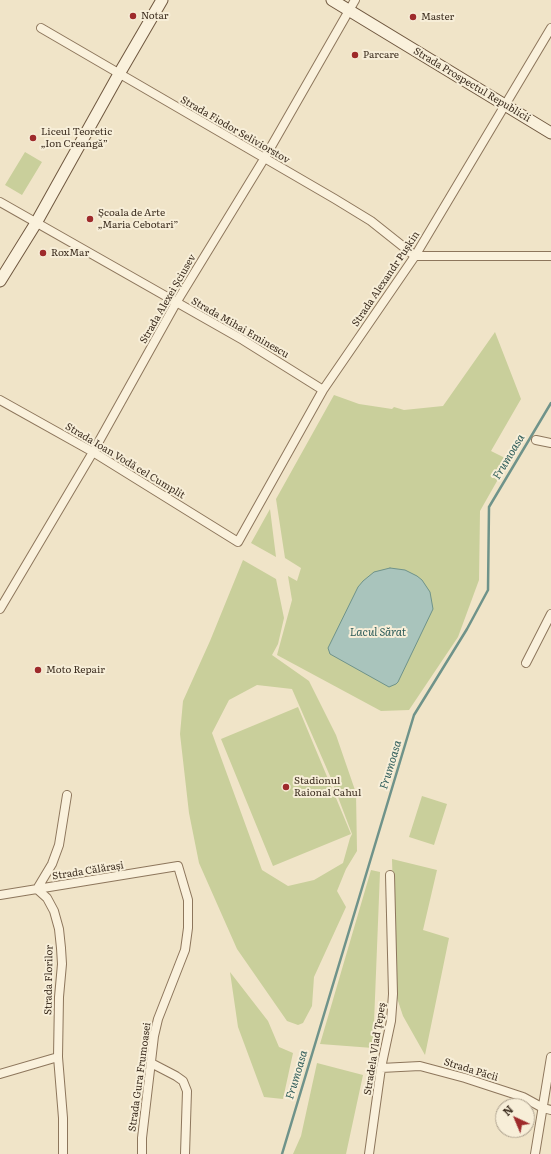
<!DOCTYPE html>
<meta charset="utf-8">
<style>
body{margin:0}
#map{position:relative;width:551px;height:1154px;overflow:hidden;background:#f0e4c8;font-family:Literata,serif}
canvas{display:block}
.north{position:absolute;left:495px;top:1098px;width:40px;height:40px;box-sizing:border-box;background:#f7eed8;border:1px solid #ada18e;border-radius:50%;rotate:316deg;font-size:11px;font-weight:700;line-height:16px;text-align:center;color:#3d2e20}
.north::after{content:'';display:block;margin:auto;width:14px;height:18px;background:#9e2a2b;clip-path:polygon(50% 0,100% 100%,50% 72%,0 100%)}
</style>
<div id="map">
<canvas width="551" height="1154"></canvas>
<div class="north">N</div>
</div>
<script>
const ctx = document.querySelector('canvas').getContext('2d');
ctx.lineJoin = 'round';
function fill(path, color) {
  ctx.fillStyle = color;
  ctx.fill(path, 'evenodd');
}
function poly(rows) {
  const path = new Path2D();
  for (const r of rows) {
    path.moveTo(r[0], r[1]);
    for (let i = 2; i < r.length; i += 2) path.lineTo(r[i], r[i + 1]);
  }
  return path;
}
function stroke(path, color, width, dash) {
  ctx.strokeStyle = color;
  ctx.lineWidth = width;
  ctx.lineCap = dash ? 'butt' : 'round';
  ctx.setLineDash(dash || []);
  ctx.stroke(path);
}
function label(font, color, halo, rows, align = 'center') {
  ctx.font = font + ' Literata,serif';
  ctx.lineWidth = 4;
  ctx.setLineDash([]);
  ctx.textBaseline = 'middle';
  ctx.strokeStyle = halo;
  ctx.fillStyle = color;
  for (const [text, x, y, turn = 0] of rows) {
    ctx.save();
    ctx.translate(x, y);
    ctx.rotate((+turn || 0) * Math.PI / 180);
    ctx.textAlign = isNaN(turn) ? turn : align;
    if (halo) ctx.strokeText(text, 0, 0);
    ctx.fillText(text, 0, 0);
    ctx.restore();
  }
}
fill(poly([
 [25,152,42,162,22,195,5,185],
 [495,332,521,399,491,451,509,460,480,511,479,580,458,637,409,710,381,711,277,655,292,600,288,576,297,581,301,568,285,558,276,499,334,395,359,404,392,409,394,407,404,410,443,406],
 [270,509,276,557,251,543],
 [243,560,276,579,284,618,278,644,272,655,309,681,336,735,356,793,357,851,346,869,337,891,346,907,314,977,312,1006,303,1023,298,1025,287,1021,237,949,199,863,189,813,180,734,183,701,210,641],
 [257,685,292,689,330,776,352,834,350,838,343,863,314,880,288,886,262,870,212,733,229,700],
 [298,707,351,834,273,866,221,739],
 [422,796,447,804,434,845,409,837],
 [392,859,437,870,423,930,449,938,425,1055,403,1016,396,995],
 [371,870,380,872,373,1048,320,1044],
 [230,972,268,1021,279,1047,293,1053,283,1099,264,1097,238,1027],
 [317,1063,363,1075,346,1154,293,1154,301,1136]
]), '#c9cf9b');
const water = poly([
 [390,568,405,570,417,576,422,580,430,592,433,609,398,682,396,684,389,687,330,654,328,648,358,587,363,581,374,572,390,568]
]);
fill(water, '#a9c4bc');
stroke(water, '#6f938a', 1);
stroke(poly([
 [282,1154,414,715,467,629,488,590,489,507,551,403]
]), '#6f938a', 2.5);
const minor = poly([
 [41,28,335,199,371,221,415,256,551,256],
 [0,202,243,340,323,390],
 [0,400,93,452,238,542,323,390,415,256,551,28],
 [536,440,551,443],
 [0,609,93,452,176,303,264,159,355,0],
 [526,663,551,614],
 [0,895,178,866,188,900,188,928,185,950,158,1019,154,1036,142,1138,142,1154],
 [151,1063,176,1076,183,1081,187,1091,185,1154],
 [381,1068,420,1066,465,1078,523,1097,543,1108,551,1110],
 [0,1074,58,1057],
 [63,1154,63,1118,58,1057,59,997,62,964,61,948,59,929,54,911,47,898,37,889,52,864,59,845,67,795],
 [369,1154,381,1068,391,1021,393,994,390,875],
 [535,1154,551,1057]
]);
const secondary = poly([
 [332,0,551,133],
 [0,281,36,223,119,74,162,0]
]);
stroke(minor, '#8d765c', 10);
stroke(secondary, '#6f573f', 13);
stroke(minor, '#faf1dc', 8);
stroke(secondary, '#faf1dc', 11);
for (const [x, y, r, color] of [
 [133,16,4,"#9e2a2b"],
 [413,17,4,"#9e2a2b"],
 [355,55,4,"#9e2a2b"],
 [33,138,4,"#9e2a2b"],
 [90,219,4,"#9e2a2b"],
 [43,253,4,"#9e2a2b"],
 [38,670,4,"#9e2a2b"],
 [286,787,4,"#9e2a2b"]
]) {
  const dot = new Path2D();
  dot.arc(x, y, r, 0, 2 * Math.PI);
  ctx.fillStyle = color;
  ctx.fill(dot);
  stroke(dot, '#f7eed8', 1.5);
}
label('10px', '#3d2e20', '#f7eed8', [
 ["Notar",141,16],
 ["Master",421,17],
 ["Parcare",363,55],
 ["Liceul Teoretic",41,132],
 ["„Ion Creangă”",41,144],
 ["Școala de Arte",98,213],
 ["„Maria Cebotari”",98,225],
 ["RoxMar",51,253],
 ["Moto Repair",46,670],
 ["Stadionul",294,781],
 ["Raional Cahul",294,793]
], 'left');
label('10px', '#3d2e20', '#f7eed8', [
 ["Strada Prospectul Republicii",472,85,31],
 ["Strada Fiodor Seliviorstov",235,130,30],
 ["Strada Alexandr Pușkin",386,279,-56],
 ["Strada Alexei Șciusev",168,299,-60],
 ["Strada Mihai Eminescu",240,328,30],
 ["Strada Ioan Vodă cel Cumplit",125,461,31],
 ["Strada Călărași",88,871,-9],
 ["Strada Florilor",49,980,-89],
 ["Stradela Vlad Țepeş",375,1049,-81],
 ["Strada Păcii",471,1070,17],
 ["Strada Gura Frumoasei",140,1077,-82]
]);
label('italic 11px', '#2f5d5a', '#f7eed8', [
 ["Frumoasa",509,457,-59],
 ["Lacul Sărat",378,633],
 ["Frumoasa",391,765,-73],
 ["Frumoasa",297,1075,-73]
]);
</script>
